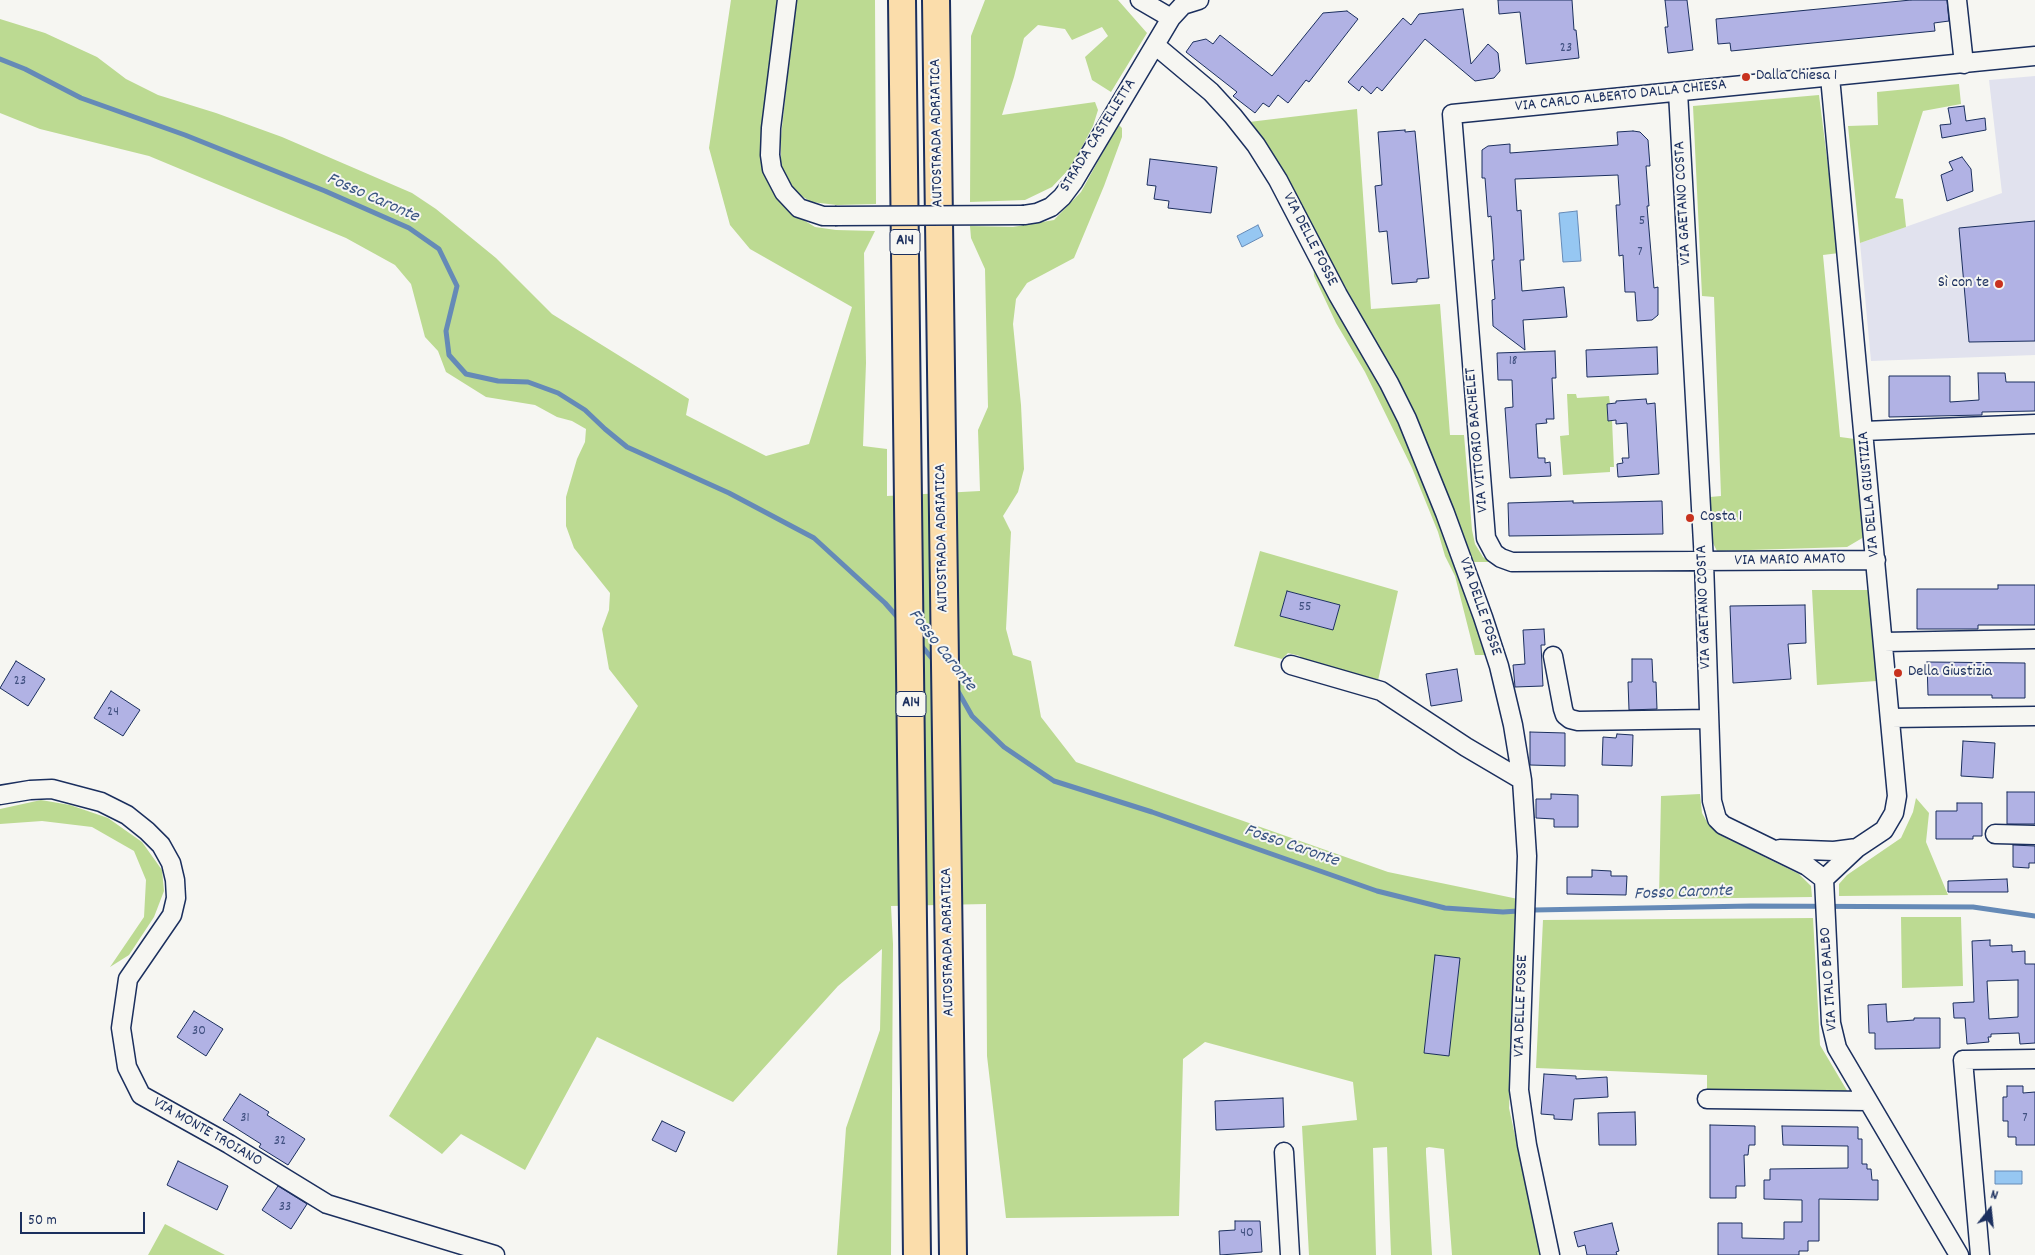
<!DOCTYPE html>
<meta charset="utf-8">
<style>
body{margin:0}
#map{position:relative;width:2035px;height:1255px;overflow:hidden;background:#f6f6f2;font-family:Dekko,sans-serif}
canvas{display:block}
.north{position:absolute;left:1965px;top:1185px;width:50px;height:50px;-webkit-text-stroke:4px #f6f6f2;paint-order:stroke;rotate:16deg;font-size:14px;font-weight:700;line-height:20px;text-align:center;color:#1b2f5e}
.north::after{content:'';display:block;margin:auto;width:18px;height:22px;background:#1b2f5e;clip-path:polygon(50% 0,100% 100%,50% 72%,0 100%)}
.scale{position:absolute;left:20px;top:1212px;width:125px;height:22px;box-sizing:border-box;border:2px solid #1b2f5e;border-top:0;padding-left:6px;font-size:15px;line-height:18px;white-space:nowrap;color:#1b2f5e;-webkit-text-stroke:4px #f6f6f2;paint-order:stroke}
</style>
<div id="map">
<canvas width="2035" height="1255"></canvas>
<div class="north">N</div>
<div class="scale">50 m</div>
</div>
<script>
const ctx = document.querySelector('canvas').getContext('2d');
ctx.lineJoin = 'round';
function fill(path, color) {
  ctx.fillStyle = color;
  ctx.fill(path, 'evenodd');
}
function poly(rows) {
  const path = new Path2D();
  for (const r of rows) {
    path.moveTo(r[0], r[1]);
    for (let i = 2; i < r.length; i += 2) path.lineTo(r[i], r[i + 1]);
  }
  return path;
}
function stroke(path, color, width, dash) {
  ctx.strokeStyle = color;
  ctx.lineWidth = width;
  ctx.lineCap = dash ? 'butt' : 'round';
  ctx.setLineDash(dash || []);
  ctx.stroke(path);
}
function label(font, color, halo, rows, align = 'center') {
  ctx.font = font + ' Dekko,sans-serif';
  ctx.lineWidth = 4;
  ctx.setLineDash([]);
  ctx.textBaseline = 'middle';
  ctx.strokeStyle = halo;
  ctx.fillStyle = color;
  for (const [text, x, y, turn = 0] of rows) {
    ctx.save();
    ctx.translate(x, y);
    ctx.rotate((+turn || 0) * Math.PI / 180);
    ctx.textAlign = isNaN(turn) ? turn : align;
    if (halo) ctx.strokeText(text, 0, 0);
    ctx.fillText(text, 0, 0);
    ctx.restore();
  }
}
fill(poly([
 [2035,76,2035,355,1871,361,1860,243,2002,193,1989,80]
]), '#e1e2ee');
fill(poly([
 [731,0,778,0,761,144,765,176,779,200,797,216,815,227,836,230,875,231,864,253,866,363,863,446,887,449,887,496,980,491,978,430,988,407,985,269,971,238,970,226,1013,227,1054,220,1081,192,1114,132,1119,125,1122,128,1122,137,1104,186,1074,258,1027,283,1016,299,1013,324,1021,405,1024,469,1018,492,1003,516,1011,532,1006,629,1013,655,1031,661,1041,717,1076,762,1388,872,1518,899,1509,1108,1541,1255,1452,1255,1444,1149,1429,1147,1426,1148,1426,1153,1432,1255,1391,1255,1387,1147,1373,1148,1376,1255,1309,1255,1302,1126,1357,1120,1353,1082,1205,1042,1183,1059,1179,1216,1006,1218,987,1056,986,904,891,906,893,944,891,1255,837,1255,846,1128,880,1030,882,949,838,986,733,1102,597,1037,525,1170,461,1134,442,1154,389,1116,638,706,609,669,602,629,609,610,610,593,574,548,566,526,566,497,577,459,585,442,586,429,572,421,557,417,535,405,486,397,446,372,438,351,425,337,411,284,395,265,346,238,149,156,40,129,0,113,0,19,45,33,97,57,126,79,158,95,216,113,282,137,412,193,436,209,496,258,552,314,689,399,686,415,766,456,809,444,852,307,750,249,730,225,709,148],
 [796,0,875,0,876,204,837,205,811,202,794,191,781,168,781,136],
 [985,0,1118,0,1147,33,1111,92,1092,80,1085,57,1108,36,1102,27,1072,40,1065,29,1038,25,1024,38,1014,77,1002,115,1095,102,1098,110,1093,126,1072,166,1052,187,1025,200,970,202,971,36],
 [1959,84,1961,104,1923,111,1895,198,1903,199,1906,227,1860,243,1848,126,1878,125,1877,92],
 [1819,95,1839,253,1823,255,1840,437,1855,439,1864,537,1847,547,1717,551,1711,539,1710,497,1721,496,1714,297,1702,296,1693,106],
 [1357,109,1371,309,1440,304,1450,435,1464,435,1472,530,1475,544,1483,557,1490,562,1474,562,1356,306,1311,226,1286,176,1249,122],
 [1313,261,1403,421,1490,655,1475,655,1455,576,1445,556,1438,532,1412,468,1365,372,1336,323,1314,276],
 [1567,394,1576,394,1577,398,1609,396,1610,404,1607,405,1608,420,1612,420,1614,467,1610,467,1610,472,1563,475,1560,436,1569,435],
 [1260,551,1398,591,1377,685,1301,664,1300,656,1288,653,1282,659,1234,646],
 [1287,591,1340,605,1333,630,1280,616],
 [1812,590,1869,590,1877,681,1817,685],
 [1700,794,1702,813,1707,822,1720,835,1799,874,1811,886,1812,897,1659,899,1661,796],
 [1916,798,1929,813,1926,842,1948,895,1839,896,1839,884,1847,875,1901,838,1913,812],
 [41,800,70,805,108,818,142,842,162,870,164,891,154,917,129,955,110,967,144,917,146,880,134,851,92,827,42,821,0,824,0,809],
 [1901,917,1961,917,1963,986,1902,988],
 [1813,918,1820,1045,1849,1094,1707,1091,1707,1075,1536,1068,1543,920],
 [165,1224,225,1255,148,1255]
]), '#bcda92');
const water = poly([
 [1577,211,1581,261,1563,262,1559,213,1577,211],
 [1258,225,1263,236,1242,247,1237,236,1258,225],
 [1995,1171,2022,1171,2022,1184,1995,1184,1995,1171]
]);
fill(water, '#96c7f2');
stroke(water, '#658ab7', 1);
stroke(poly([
 [0,59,25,69,81,98,185,135,325,191,409,228,439,249,457,286,446,331,449,355,466,374,498,381,528,382,558,393,585,410,605,429,627,447,729,493,814,538,885,603,900,620],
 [920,644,935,662],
 [955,686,972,716,1004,747,1054,781,1152,812,1377,891,1445,908,1503,912,1534,910,1751,906,1973,907,2035,916]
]), '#658ab7', 5);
const building = poly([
 [1498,0,1572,0,1574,30,1576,30,1579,58,1526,64,1520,12,1499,14,1498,0],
 [1665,0,1687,0,1693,50,1668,53,1665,27,1668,27,1665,0],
 [1911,0,1947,0,1949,21,1934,23,1935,31,1731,51,1730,43,1718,44,1716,19,1911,0],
 [1463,9,1471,64,1488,44,1498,53,1500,71,1494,78,1475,81,1425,39,1382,91,1377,87,1371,94,1362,86,1359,91,1348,82,1403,18,1411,25,1419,14,1463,9],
 [1347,11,1358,19,1309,82,1306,80,1288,103,1278,95,1269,107,1263,103,1255,113,1233,96,1237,92,1186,52,1193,42,1206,39,1213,44,1220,35,1272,76,1323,13,1347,11],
 [1964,106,1966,121,1985,118,1986,130,1942,138,1940,125,1951,124,1948,108,1964,106],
 [1405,130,1405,132,1415,131,1429,278,1417,279,1417,282,1392,284,1387,231,1379,232,1375,186,1382,185,1378,132,1405,130],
 [1633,131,1640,132,1648,140,1650,166,1646,166,1649,206,1647,206,1654,288,1658,287,1658,315,1652,320,1637,321,1635,292,1625,292,1623,255,1619,256,1616,205,1620,205,1618,175,1515,179,1517,211,1521,210,1524,260,1520,260,1522,291,1564,287,1567,317,1523,320,1525,350,1493,326,1492,300,1495,299,1492,260,1494,260,1493,243,1491,216,1488,217,1485,178,1482,178,1482,150,1488,146,1510,144,1510,153,1618,145,1617,132,1633,131],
 [1962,157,1971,169,1973,191,1947,201,1941,175,1953,170,1949,162,1962,157],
 [1150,159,1217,167,1211,213,1168,208,1169,201,1154,199,1156,186,1147,185,1150,159],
 [2035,221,2035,341,1969,342,1959,228,2035,221],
 [1657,347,1658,374,1587,377,1586,350,1657,347],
 [1555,351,1556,378,1552,378,1554,419,1546,419,1547,423,1536,424,1538,458,1545,458,1545,463,1550,462,1551,476,1510,478,1505,408,1513,407,1512,380,1498,380,1497,353,1555,351],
 [1978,373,2005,373,2006,382,2035,382,2035,411,1982,412,1982,415,1889,417,1889,376,1950,376,1950,402,1979,400,1978,373],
 [1646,399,1647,404,1655,403,1659,474,1618,477,1617,464,1623,463,1622,458,1629,458,1627,423,1616,424,1616,420,1608,421,1607,404,1616,403,1616,401,1646,399],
 [1573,501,1573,503,1662,501,1663,534,1509,536,1508,503,1573,501],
 [1998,585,2035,585,2035,625,1978,625,1978,629,1917,629,1917,589,1998,589,1998,585],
 [1287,591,1340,605,1333,630,1280,616,1287,591],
 [1805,605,1806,643,1788,644,1791,679,1733,683,1730,606,1805,605],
 [1544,629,1545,645,1541,645,1543,686,1515,687,1513,665,1525,664,1523,630,1544,629],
 [1632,659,1652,659,1653,682,1656,682,1657,709,1629,710,1628,682,1632,682,1632,659],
 [16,661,45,679,28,706,0,688,16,661],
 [1927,662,2025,663,2025,698,1992,698,1992,695,1928,695,1927,662],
 [1457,669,1462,701,1431,706,1426,674,1457,669],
 [111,691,140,710,123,736,94,718,111,691],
 [1530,732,1565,733,1565,766,1530,765,1530,732],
 [1617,734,1633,735,1632,766,1602,765,1603,737,1616,738,1617,734],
 [1963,741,1995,743,1993,778,1961,776,1963,741],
 [2007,792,2035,792,2035,824,2007,824,2007,792],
 [1551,794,1578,795,1578,827,1554,827,1554,819,1536,818,1536,799,1551,799,1551,794],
 [1957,803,1982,803,1982,836,1973,836,1973,839,1936,839,1936,811,1957,811,1957,803],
 [2013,845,2035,846,2035,863,2029,863,2029,868,2013,867,2013,845],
 [1592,870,1611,871,1611,876,1627,876,1626,895,1567,894,1567,877,1592,877,1592,870],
 [2007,879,2008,892,1948,892,1948,881,2007,879],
 [1990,940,1990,946,2012,945,2012,952,2025,951,2025,964,2035,964,2035,1043,2020,1044,2019,1033,1991,1034,1991,1037,1988,1037,1989,1042,1967,1044,1965,1018,1954,1018,1953,1003,1974,1002,1972,941,1990,940],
 [2018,980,2018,1017,1989,1019,1987,981,2018,980],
 [1435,955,1460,958,1449,1056,1424,1053,1435,955],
 [1886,1004,1887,1022,1914,1020,1914,1018,1940,1018,1940,1048,1875,1049,1875,1033,1869,1033,1868,1005,1886,1004],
 [194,1011,223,1029,206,1056,177,1037,194,1011],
 [1544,1074,1576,1076,1576,1079,1607,1077,1608,1097,1574,1099,1572,1120,1554,1119,1554,1115,1541,1114,1544,1074],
 [2007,1086,2023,1086,2023,1093,2035,1092,2035,1145,2016,1145,2016,1137,2008,1137,2008,1121,2003,1121,2003,1097,2007,1097,2007,1086],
 [240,1094,269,1112,267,1115,305,1139,288,1165,259,1147,261,1144,223,1120,240,1094],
 [1283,1098,1284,1127,1216,1130,1215,1101,1283,1098],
 [1635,1112,1636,1145,1599,1145,1598,1113,1635,1112],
 [662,1121,685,1132,676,1152,652,1140,662,1121],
 [1710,1125,1755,1126,1755,1145,1749,1145,1748,1155,1744,1155,1745,1186,1736,1186,1736,1198,1710,1198,1710,1125],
 [1782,1126,1858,1127,1858,1139,1862,1139,1862,1164,1867,1164,1867,1169,1871,1169,1872,1180,1878,1180,1878,1200,1819,1199,1819,1241,1808,1241,1808,1251,1799,1251,1799,1255,1718,1255,1718,1223,1742,1223,1742,1238,1784,1239,1784,1222,1802,1222,1802,1200,1764,1199,1764,1180,1770,1180,1770,1169,1848,1168,1848,1146,1783,1145,1782,1126],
 [178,1161,228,1186,217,1210,167,1185,178,1161],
 [278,1186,307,1204,291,1229,262,1210,278,1186],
 [1235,1221,1260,1221,1262,1252,1220,1255,1219,1231,1235,1230,1235,1221],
 [1612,1223,1619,1251,1616,1252,1617,1255,1587,1255,1585,1245,1578,1247,1574,1232,1612,1223]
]);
fill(building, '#b1b2e4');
stroke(building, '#1b2f5e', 1);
const minor = poly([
 [787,0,771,128,770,155,772,169,784,192,799,208,823,216,835,216],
 [1140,0,1171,18],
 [1957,0,1964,64],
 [1155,45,1211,92,1233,116,1256,145,1278,180,1338,295,1389,383,1407,419,1445,513,1483,617,1499,666,1513,725,1522,780,1527,856,1519,1090,1527,1145,1550,1255],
 [1678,92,1704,562,1712,801,1717,819,1723,825,1807,866,1824,879],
 [1024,215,1037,213,1051,207,1062,197,1074,181,1171,18,1183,5,1199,0],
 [1864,431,2035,424],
 [1876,560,1512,562,1501,558,1494,553,1486,538,1452,114,2035,56],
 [1884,642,2035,639],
 [1553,656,1563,709,1565,715,1570,719,1578,721,1709,719],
 [1291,665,1381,691,1466,747,1522,780],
 [1891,718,2035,716],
 [0,795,30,790,52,789,101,802,127,815,147,831,161,845,171,863,175,880,176,898,172,915,128,979,121,1028,127,1067,141,1095,229,1144,327,1204,495,1255],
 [1995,834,2035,835],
 [1780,849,1834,851,1857,848],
 [1824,879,1857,848,1884,830,1894,813,1897,796,1830,77],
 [1824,879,1831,1023,1837,1048,1959,1255],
 [1707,1099,1868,1101],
 [1284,1152,1290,1255],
 [1980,1255,1963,1060,2035,1059]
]);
const highway = poly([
 [902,0,917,1255],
 [936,0,953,1255]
]);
stroke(minor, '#1b2f5e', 21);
stroke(highway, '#1b2f5e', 30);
stroke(minor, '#f6f6f2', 18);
stroke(highway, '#fbddab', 26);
const minorBridge = poly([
 [835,216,1024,215]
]);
stroke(minorBridge, '#1b2f5e', 21, []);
stroke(minorBridge, '#f6f6f2', 18);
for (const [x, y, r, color] of [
 [1746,77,5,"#c8321e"],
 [1999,284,5,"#c8321e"],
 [1690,518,5,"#c8321e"],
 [1898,673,5,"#c8321e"]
]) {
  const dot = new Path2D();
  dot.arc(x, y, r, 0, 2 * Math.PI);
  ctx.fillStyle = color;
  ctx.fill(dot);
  stroke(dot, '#f6f6f2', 2);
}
label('14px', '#405080', null, [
 ["23",1566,49],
 ["5",1642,222],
 ["7",1640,253],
 ["18",1513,362],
 ["55",1305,608],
 ["23",20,682],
 ["24",113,713],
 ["30",199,1032],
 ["31",245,1119],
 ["7",2025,1119],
 ["32",280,1142],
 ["33",285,1208],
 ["40",1247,1234]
]);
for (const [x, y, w] of [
 [905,242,30],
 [911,704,30]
]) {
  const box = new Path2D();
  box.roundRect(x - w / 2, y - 12.5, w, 25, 4);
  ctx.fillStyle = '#f6f6f2';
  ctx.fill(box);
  stroke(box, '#1b2f5e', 1);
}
label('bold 15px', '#1b2f5e', null, [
 ["A14",905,242],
 ["A14",911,704]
]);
label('16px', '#1b2f5e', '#f6f6f2', [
 ["Dalla Chiesa 1",1756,77],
 ["Sì con te",1989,284,"right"],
 ["Costa 1",1700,518],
 ["Della Giustizia",1908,673]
], 'left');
label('16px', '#1b2f5e', '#f6f6f2', [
 ["VIA CARLO ALBERTO DALLA CHIESA",1621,97,-6],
 ["AUTOSTRADA ADRIATICA",938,133,-91],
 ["STRADA CASTELLETTA",1099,136,-58],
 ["VIA GAETANO COSTA",1684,203,-93],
 ["VIA DELLE FOSSE",1309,240,63],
 ["VIA VITTORIO BACHELET",1478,440,-95],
 ["VIA DELLA GIUSTIZIA",1870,494,-95],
 ["AUTOSTRADA ADRIATICA",943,538,-91],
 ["VIA MARIO AMATO",1790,561,-1],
 ["VIA DELLE FOSSE",1479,607,71],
 ["VIA GAETANO COSTA",1705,607,-92],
 ["AUTOSTRADA ADRIATICA",949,942,-91],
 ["VIA ITALO BALBO",1830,979,-94],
 ["VIA DELLE FOSSE",1522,1006,-88],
 ["VIA MONTE TROIANO",207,1133,30]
]);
label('italic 18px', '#3a5583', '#f6f6f2', [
 ["Fosso Caronte",372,199,24],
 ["Fosso Caronte",941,651,52],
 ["Fosso Caronte",1291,847,19],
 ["Fosso Caronte",1683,894,-2]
]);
</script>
